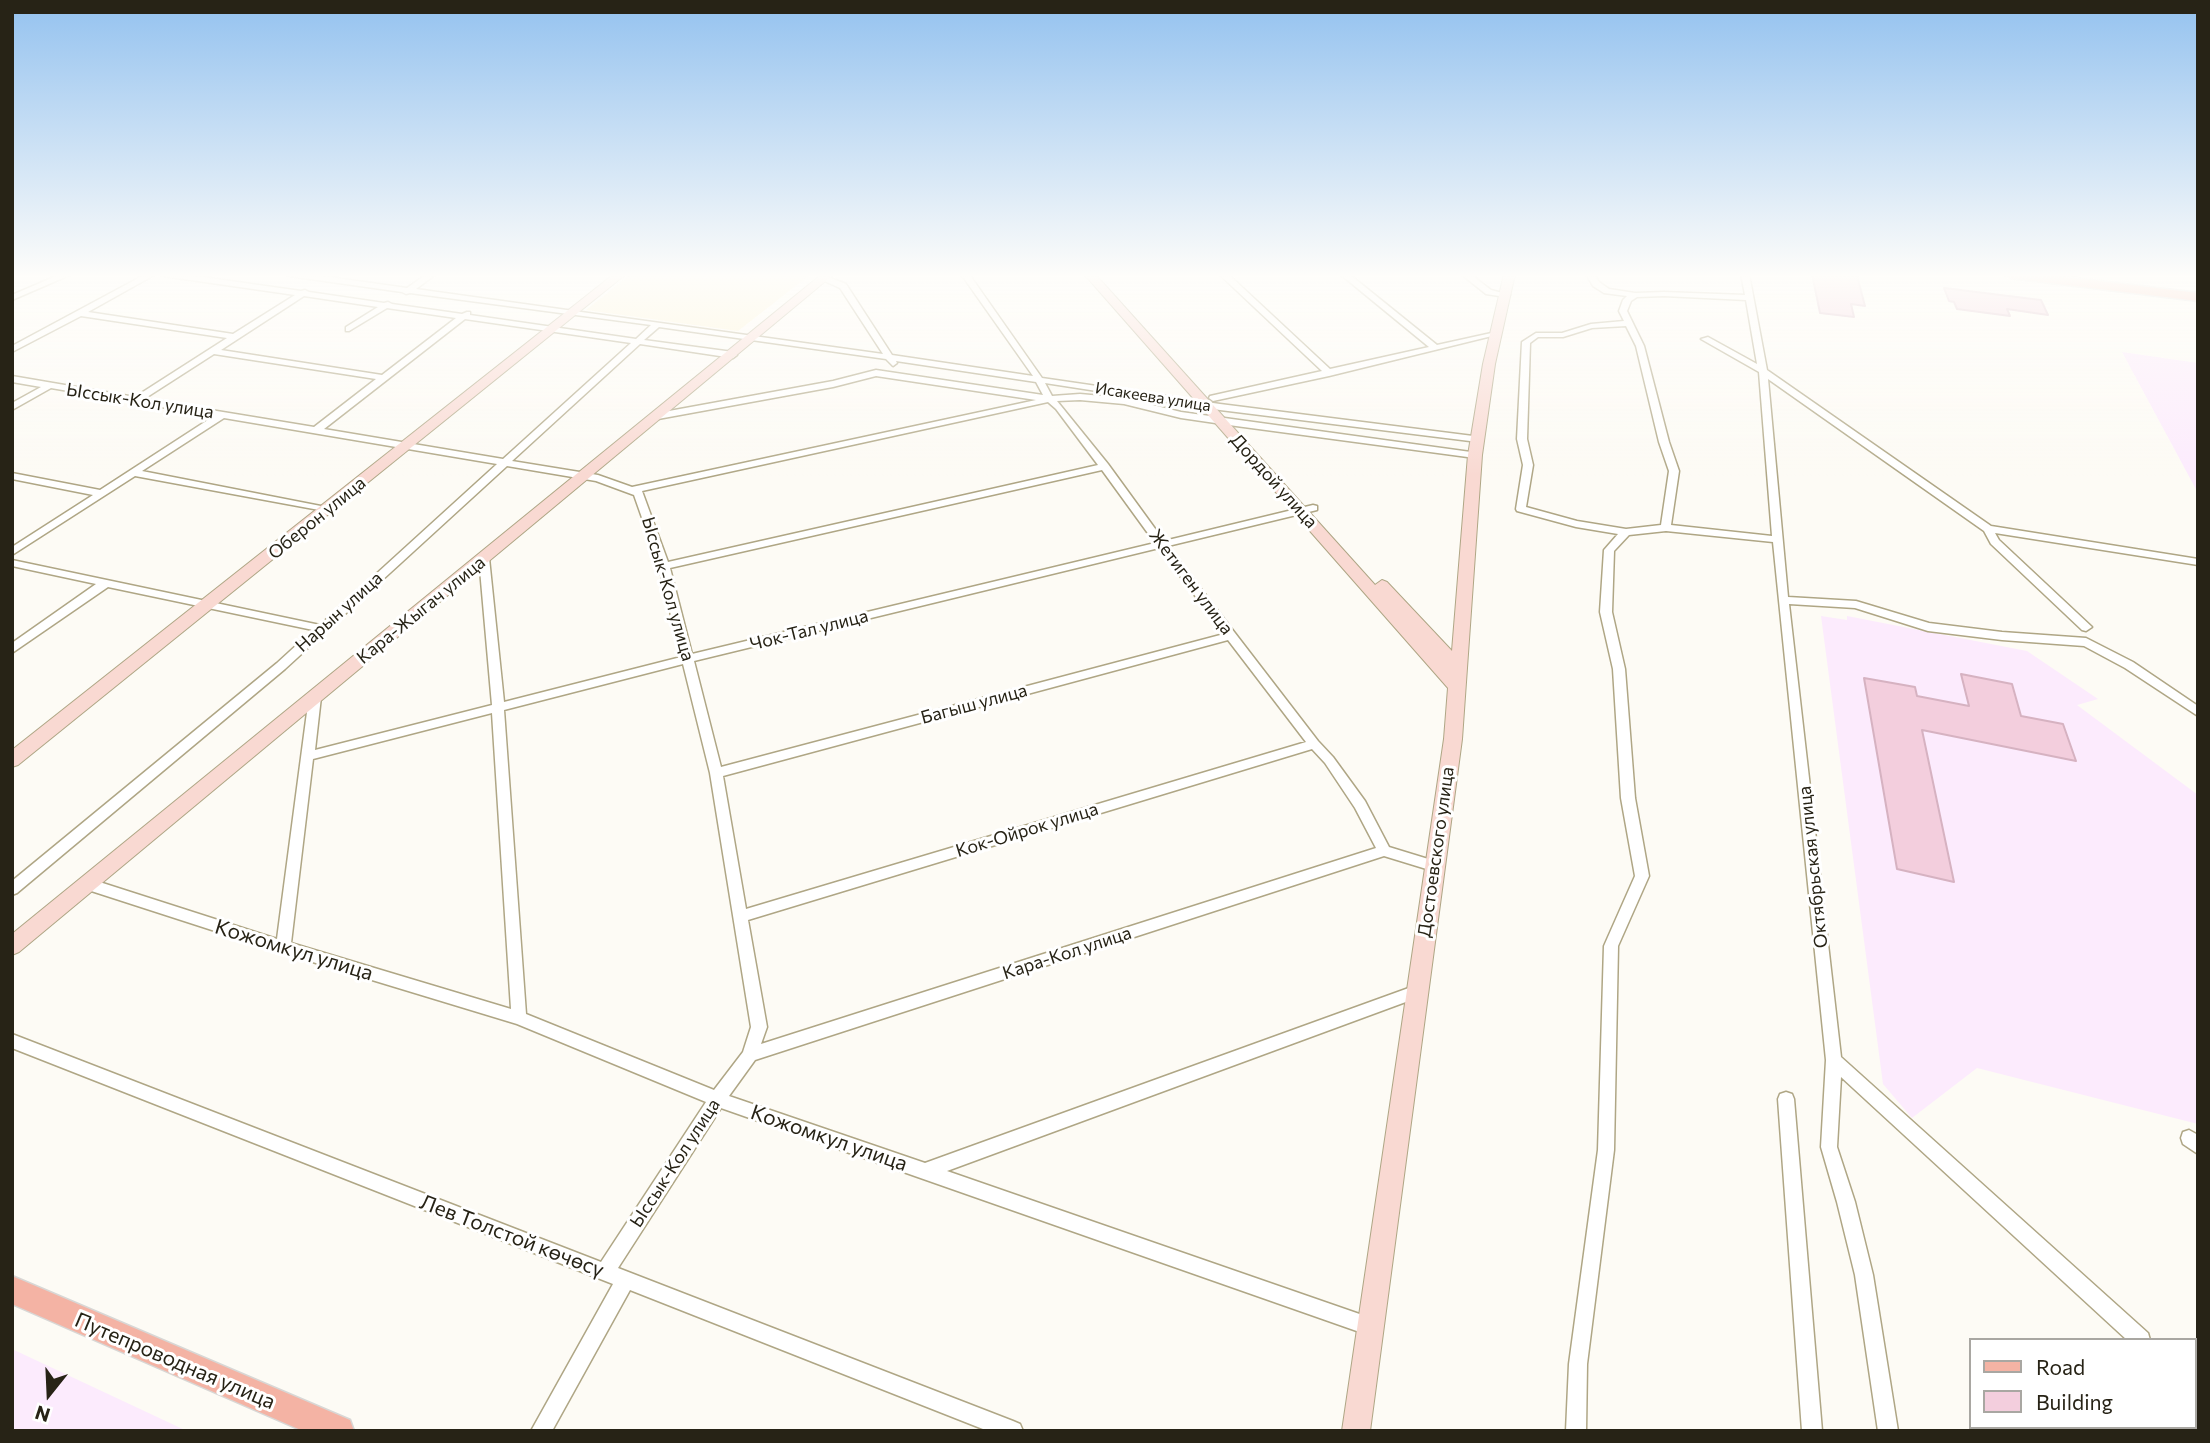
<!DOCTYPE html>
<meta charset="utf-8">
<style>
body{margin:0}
#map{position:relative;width:2210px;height:1443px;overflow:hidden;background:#fdfbf5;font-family:Commissioner,sans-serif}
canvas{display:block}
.frame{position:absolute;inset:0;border:14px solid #272316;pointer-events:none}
.legend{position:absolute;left:1969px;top:1338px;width:228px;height:91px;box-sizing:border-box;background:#fff;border:2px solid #a9a7a2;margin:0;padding:9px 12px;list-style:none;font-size:21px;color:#272316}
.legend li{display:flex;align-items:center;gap:14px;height:35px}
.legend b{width:35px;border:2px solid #a9a7a2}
.north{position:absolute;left:14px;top:1359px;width:70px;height:70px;-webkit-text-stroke:5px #fff;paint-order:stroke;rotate:198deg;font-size:19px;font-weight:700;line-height:28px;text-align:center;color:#272316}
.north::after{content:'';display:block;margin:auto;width:24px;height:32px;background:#272316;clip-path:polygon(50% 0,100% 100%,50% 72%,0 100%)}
</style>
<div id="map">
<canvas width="2210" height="1443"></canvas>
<div class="frame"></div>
<ul class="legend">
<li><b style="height:9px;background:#f4b3a4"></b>Road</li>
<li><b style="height:19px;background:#f3cedd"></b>Building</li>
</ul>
<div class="north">N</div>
</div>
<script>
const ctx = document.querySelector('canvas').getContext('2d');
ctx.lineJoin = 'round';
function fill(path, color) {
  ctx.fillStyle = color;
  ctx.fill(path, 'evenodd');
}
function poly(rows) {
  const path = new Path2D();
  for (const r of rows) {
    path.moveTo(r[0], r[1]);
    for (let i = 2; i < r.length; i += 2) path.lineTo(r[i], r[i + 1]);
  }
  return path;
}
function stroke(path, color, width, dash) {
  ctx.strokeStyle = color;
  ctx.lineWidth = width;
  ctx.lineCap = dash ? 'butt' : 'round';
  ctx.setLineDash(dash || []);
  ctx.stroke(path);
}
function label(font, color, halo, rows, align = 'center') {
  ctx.font = font + ' Commissioner,sans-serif';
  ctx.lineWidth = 6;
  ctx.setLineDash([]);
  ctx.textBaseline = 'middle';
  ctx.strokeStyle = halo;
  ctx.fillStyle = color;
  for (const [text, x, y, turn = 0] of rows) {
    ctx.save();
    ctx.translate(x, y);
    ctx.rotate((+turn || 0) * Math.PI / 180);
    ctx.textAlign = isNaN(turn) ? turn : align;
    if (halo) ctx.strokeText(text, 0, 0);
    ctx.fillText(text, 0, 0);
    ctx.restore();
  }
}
fill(poly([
 [631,274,811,274,738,331,586,310]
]), '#fdf4d2');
fill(poly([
 [2122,352,2198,363,2198,493],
 [1821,616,1847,620,1847,616,2027,651,2098,699,2077,705,2198,795,2198,1124,1977,1068,1912,1118,1883,1084],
 [12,1349,187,1431,12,1431]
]), '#fcebfd');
const building = poly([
 [1812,274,1857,276,1865,306,1851,304,1854,317,1820,313,1812,274],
 [1944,288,2041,300,2048,315,2007,309,2010,316,1957,309,1954,302,1949,301,1944,288],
 [1961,674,2012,684,2021,716,2063,724,2076,761,1922,730,1954,882,1897,869,1864,678,1915,687,1917,696,1969,706,1961,674]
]);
fill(building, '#f3cedd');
stroke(building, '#d6b2c1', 2);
const street = poly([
 [61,274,72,274,12,300,12,295,61,274],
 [146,274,156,274,88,312,233,334,295,295,163,276,159,274,181,274,301,291,305,290,309,292,384,303,388,302,392,304,462,314,467,312,470,312,470,315,636,339,651,325,410,293,406,294,402,292,289,276,285,274,307,274,407,288,427,274,436,274,416,289,883,354,840,288,822,280,822,276,825,276,846,284,892,355,1033,376,961,274,969,274,1042,378,1220,404,1481,437,1481,441,1478,442,1220,410,1045,383,1052,396,1080,394,1124,398,1181,412,1478,453,1478,457,1475,458,1236,426,1181,418,1124,404,1080,400,1057,401,1108,464,1164,541,1313,505,1317,506,1317,510,1168,546,1318,741,1333,757,1365,801,1389,847,1438,862,1440,866,1438,870,1433,871,1384,856,755,1060,729,1096,925,1163,1417,985,1422,986,1424,991,1422,996,947,1171,1371,1318,1378,1320,1380,1327,1378,1334,1371,1336,721,1108,618,1268,1013,1421,1020,1424,1023,1431,988,1431,630,1290,552,1431,531,1431,613,1284,12,1048,12,1034,601,1262,706,1102,517,1024,283,953,82,888,80,884,82,880,87,878,277,939,309,697,315,693,321,697,315,750,492,705,479,558,480,556,484,555,489,558,504,702,681,657,659,566,634,495,596,481,507,466,285,669,17,893,12,895,12,881,277,663,313,630,108,587,12,653,12,643,96,584,12,566,12,560,320,625,497,464,224,418,142,471,326,507,331,510,330,512,135,476,12,555,12,547,93,495,12,479,12,473,100,490,214,416,51,388,12,410,12,403,41,387,12,382,12,376,135,397,227,338,81,316,12,352,12,346,146,274],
 [304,296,378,307,346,327,346,331,349,331,387,308,456,318,382,375,221,350,304,296],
 [465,319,631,343,503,459,324,429,465,319],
 [659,327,886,359,893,366,897,363,896,361,1036,382,1043,395,876,370,833,381,658,413,653,416,658,419,833,387,876,376,1036,400,632,487,598,475,512,461,640,344,733,358,737,355,733,352,644,340,659,327],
 [214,354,376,379,314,427,144,399,214,354],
 [1048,402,1056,409,1098,465,668,562,642,491,1048,402],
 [1102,470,1155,543,692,654,670,568,1102,470],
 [1159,548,1224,634,721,767,694,661,1159,548],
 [1228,640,1306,742,746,909,723,776,1228,640],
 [683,664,710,773,751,1027,743,1052,714,1090,526,1014,504,710,683,664],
 [492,713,511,1009,291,943,313,759,492,713],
 [1312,749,1325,763,1355,808,1376,848,761,1044,767,1027,748,920,1312,749],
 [1219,274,1228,274,1330,369,1429,347,1340,274,1349,274,1437,345,1496,332,1500,334,1329,376,1213,401,1209,398,1210,396,1322,371,1219,274],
 [1461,274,1470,274,1491,290,1510,295,1506,297,1486,294,1461,274],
 [1586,274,1594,274,1599,282,1609,289,1635,293,1664,292,1745,295,1741,274,1749,274,1767,370,1991,526,2198,559,2198,565,1995,533,1999,540,2092,627,2086,631,2082,630,1991,544,1984,531,1768,379,1788,597,1856,601,1929,623,2002,632,2086,638,2133,662,2198,706,2198,716,2125,668,2084,646,2002,640,1928,631,1855,608,1789,604,1841,1057,2148,1333,2150,1340,2127,1340,1841,1077,1837,1147,1855,1202,1873,1275,1898,1431,1878,1431,1855,1275,1837,1202,1821,1147,1826,1060,1773,542,1666,531,1629,535,1614,551,1612,612,1625,669,1635,798,1649,876,1618,946,1614,1150,1587,1364,1586,1431,1566,1431,1569,1364,1598,1150,1604,946,1635,876,1621,798,1613,669,1600,612,1604,550,1618,534,1576,527,1517,511,1516,509,1523,465,1517,439,1522,342,1536,333,1562,333,1591,324,1624,321,1619,311,1623,300,1627,296,1604,293,1593,286,1586,274],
 [1664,296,1746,300,1757,364,1708,337,1701,339,1759,372,1772,536,1671,525,1679,471,1669,442,1644,346,1627,311,1631,301,1637,297,1664,296],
 [1626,326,1636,346,1659,442,1669,471,1661,525,1626,529,1577,521,1526,507,1533,465,1527,439,1530,343,1538,337,1563,337,1592,328,1626,326],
 [1786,1092,1792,1094,1794,1099,1822,1431,1802,1431,1778,1099,1780,1094,1786,1092],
 [2189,1130,2198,1135,2198,1154,2183,1144,2181,1138,2183,1132,2189,1130],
 [2194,1379,2198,1380,2198,1401,2194,1400,2194,1379]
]);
const secondary = poly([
 [614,274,626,274,18,765,12,767,12,750,614,274],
 [822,274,834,274,19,952,12,955,12,934,822,274],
 [1084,274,1095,274,1375,585,1382,580,1387,582,1452,651,1468,455,1483,364,1504,274,1515,274,1495,364,1482,455,1462,739,1370,1431,1342,1431,1444,739,1448,688,1084,274]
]);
const primary = poly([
 [2004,274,2041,274,2198,293,2198,301,2010,278,2004,274],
 [12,1276,350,1420,354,1431,303,1431,12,1304,12,1276]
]);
stroke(street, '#afa685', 3);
stroke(secondary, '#afa685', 2);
stroke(primary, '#d8d7d5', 3);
fill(street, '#fff');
fill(secondary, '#f9d9d2');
fill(primary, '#f4b3a4');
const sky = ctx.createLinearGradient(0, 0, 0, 476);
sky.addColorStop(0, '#94c2ef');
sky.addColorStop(0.58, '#fefdfa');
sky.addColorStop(1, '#fefdfa00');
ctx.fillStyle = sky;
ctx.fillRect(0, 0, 2210, 476);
label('16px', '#272316', '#fff', [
 ["Исакеева улица",1153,397,9]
]);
label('18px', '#272316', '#fff', [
 ["Ыссык-Кол улица",140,401,9],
 ["Дордой улица",1274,481,48],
 ["Оберон улица",317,518,-39],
 ["Жетиген улица",1191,582,53],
 ["Ыссык-Кол улица",668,589,74],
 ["Кара-Жыгач улица",421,610,-39],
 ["Нарын улица",339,612,-42],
 ["Чок-Тал улица",809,630,-14],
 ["Багыш улица",974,704,-15],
 ["Кок-Ойрок улица",1027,830,-17],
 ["Достоевского улица",1436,852,-82],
 ["Октябрьская улица",1813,867,-96],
 ["Кара-Кол улица",1067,953,-18],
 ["Ыссык-Кол улица",675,1163,-57]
]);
label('21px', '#272316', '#fff', [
 ["Кожомкул улица",294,950,17],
 ["Кожомкул улица",829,1138,19],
 ["Лев Толстой көчөсү",512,1236,21],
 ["Путепроводная улица",175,1361,23]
]);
</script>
